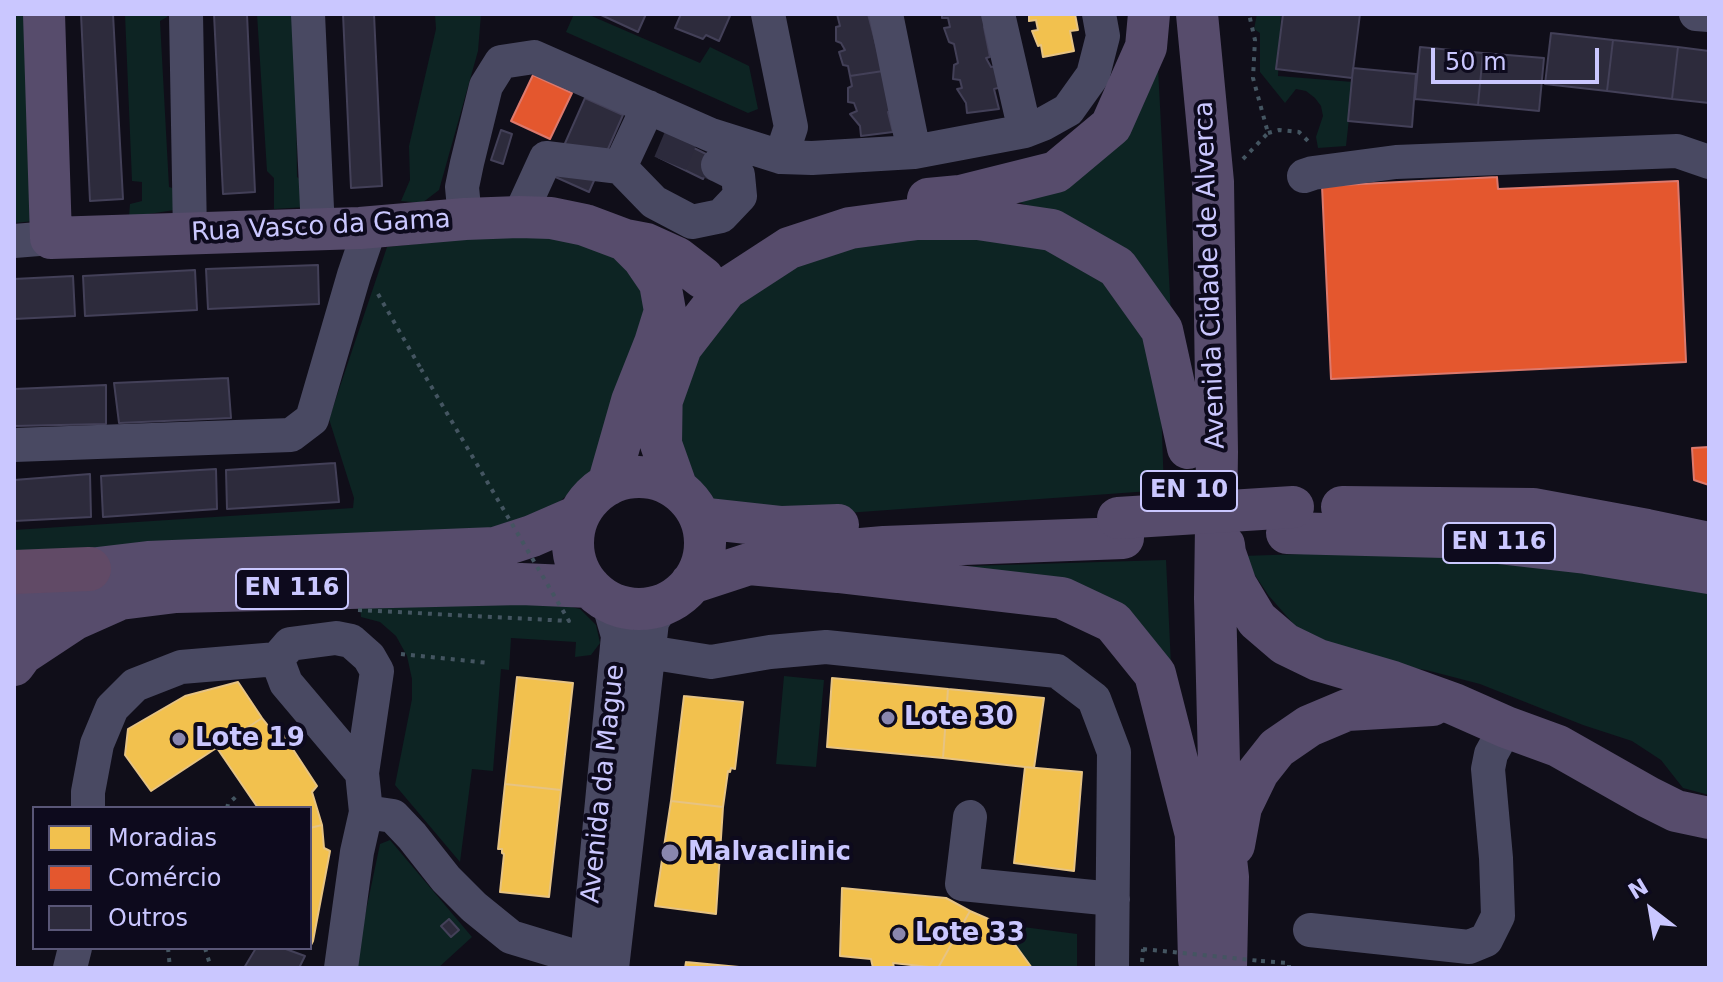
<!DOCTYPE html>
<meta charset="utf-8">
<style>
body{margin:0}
#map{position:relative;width:1723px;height:982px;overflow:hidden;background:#100e19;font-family:"DejaVu Sans",sans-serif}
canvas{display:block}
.frame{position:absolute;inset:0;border:16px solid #cac7ff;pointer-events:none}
.legend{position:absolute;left:32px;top:806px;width:280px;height:144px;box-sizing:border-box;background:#0d0a1d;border:2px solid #595677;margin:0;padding:10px 14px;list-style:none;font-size:24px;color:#cac7ff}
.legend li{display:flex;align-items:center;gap:16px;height:40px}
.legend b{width:40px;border:2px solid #595677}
.north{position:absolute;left:1611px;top:870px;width:80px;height:80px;-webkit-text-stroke:6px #0d0a1d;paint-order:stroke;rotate:329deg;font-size:22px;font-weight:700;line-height:32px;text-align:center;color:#cac7ff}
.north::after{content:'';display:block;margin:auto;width:28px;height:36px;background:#cac7ff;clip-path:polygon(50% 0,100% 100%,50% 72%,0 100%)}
.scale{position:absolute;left:1431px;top:48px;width:168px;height:36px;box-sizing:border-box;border:4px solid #cac7ff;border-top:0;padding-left:10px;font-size:24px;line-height:28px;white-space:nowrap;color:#cac7ff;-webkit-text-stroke:6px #0d0a1d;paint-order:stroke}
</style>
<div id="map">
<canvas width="1723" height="982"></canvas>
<div class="frame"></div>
<ul class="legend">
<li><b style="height:22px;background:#f2c14e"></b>Moradias</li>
<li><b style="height:22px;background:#e4572e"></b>Comércio</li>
<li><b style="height:22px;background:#2d2b3c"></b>Outros</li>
</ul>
<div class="north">N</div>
<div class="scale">50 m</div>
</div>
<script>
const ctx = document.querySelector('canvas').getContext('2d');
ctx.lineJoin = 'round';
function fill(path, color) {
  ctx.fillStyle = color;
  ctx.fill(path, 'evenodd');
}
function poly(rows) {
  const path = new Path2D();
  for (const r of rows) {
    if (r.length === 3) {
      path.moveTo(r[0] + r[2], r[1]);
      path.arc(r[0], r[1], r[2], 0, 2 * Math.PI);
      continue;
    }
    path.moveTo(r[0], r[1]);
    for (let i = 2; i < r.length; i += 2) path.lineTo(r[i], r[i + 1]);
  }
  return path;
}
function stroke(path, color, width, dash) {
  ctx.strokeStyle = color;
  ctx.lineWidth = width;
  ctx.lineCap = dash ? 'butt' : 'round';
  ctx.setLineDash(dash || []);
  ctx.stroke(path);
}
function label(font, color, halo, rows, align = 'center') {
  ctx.font = font + ' "DejaVu Sans",sans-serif';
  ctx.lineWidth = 8;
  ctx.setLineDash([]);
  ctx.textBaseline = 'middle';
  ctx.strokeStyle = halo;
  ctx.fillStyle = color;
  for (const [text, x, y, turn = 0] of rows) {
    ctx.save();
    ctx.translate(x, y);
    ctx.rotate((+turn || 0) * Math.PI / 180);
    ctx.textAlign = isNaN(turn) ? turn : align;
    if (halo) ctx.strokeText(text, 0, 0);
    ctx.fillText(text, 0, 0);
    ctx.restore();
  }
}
fill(poly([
 [14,14,36,14,34,221,14,223,16,175,14,174],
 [125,14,167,14,167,17,160,21,169,187,179,190,181,209,129,217,130,204,142,201,142,182,132,181],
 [257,14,295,14,297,177,306,184,306,207,274,209,274,178,267,171],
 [435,14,481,14,478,51,439,190,422,203,401,201,410,180,409,146,436,29],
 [574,14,587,14,700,63,710,47,749,66,758,109,748,113,566,32],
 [1257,14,1281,14,1278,76,1353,82,1346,146,1318,148,1316,137,1323,116,1321,106,1315,98,1306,91,1296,89,1285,103,1260,72,1260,33,1254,29],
 [1158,68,1171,316,1044,213,1010,198,1132,123,1145,101,1149,79],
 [523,233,566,234,629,261,651,314,589,477,547,512,504,526,484,529,14,557,14,530,353,508,354,498,329,419,387,247],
 [933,234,1068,251,1126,299,1160,378,1164,490,805,516,709,499,679,473,675,389,730,303,815,250],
 [1454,549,1709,588,1709,795,1683,788,1661,760,1632,741,1583,725,1480,684,1426,670,1372,662,1297,628,1269,596,1242,556],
 [1166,560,1172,686,1151,648,904,568],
 [514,593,580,609,596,625,600,643,591,655,575,657,576,642,511,638,509,670,501,669,493,771,472,769,460,862,395,785,412,699,412,679,407,656,396,636,380,622,361,617,360,604],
 [784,676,824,680,816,767,776,764],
 [390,840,472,937,438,968,354,968,380,844],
 [1000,924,1077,934,1077,968,1032,968]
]), '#0d2423');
const homes = poly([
 [1029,14,1075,14,1078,30,1070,31,1074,51,1043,57,1041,45,1038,46,1032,31,1038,30,1036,20,1029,21,1029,14],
 [517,677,573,683,561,790,505,784,517,677],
 [832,678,948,689,943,758,827,747,832,678],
 [238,682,262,718,151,791,125,755,128,729,185,696,238,682],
 [948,689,1044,698,1034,768,943,758,948,689],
 [684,696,743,702,735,769,731,768,730,772,728,771,723,807,671,801,684,696],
 [262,718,273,732,279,728,317,786,312,792,322,825,310,828,310,808,258,808,217,748,262,718],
 [1025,767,1082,772,1074,871,1014,863,1025,767],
 [505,784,561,790,549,897,500,892,504,854,502,853,502,849,498,849,505,784],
 [671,801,723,807,716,914,655,906,671,801],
 [322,825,324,848,330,851,313,941,310,947,310,828,322,825],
 [842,888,946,898,970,911,938,968,893,963,894,968,873,968,871,959,840,956,842,888],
 [970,911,1000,924,1032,968,938,968,970,911],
 [686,962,739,967,739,968,685,968,686,962]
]);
fill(homes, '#f2c14e');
stroke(homes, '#e6c383', 2);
const shops = poly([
 [533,75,572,93,550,139,511,121,533,75],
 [1497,177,1498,189,1678,181,1686,362,1331,379,1322,186,1497,177],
 [1709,447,1709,485,1694,480,1692,448,1709,447]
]);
fill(shops, '#e4572e');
stroke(shops, '#dc796d', 2);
const building = poly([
 [81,14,113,14,123,199,90,201,81,14],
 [214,14,247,14,255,192,223,194,214,14],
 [343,14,374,14,382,186,351,188,343,14],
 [599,14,646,14,638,32,599,14],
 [681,14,725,14,730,16,719,41,706,35,703,39,675,28,681,14],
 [837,14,868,14,883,71,850,76,848,66,843,65,839,52,845,50,841,43,836,41,836,27,840,26,837,14],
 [942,14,987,14,984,27,990,57,986,58,991,67,998,66,1002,87,994,89,999,109,967,113,966,103,957,89,962,88,960,80,953,79,954,65,958,63,954,44,949,42,944,28,950,27,948,18,942,18,942,14],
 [1283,14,1360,14,1352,78,1276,69,1283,14],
 [1551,33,1613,40,1607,91,1545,84,1551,33],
 [1613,40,1678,47,1672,99,1607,91,1613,40],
 [1420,47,1483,53,1478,105,1415,99,1420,47],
 [1678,47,1709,51,1709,103,1672,99,1678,47],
 [1483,53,1544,58,1539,111,1478,105,1483,53],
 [1353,68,1416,74,1412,127,1348,121,1353,68],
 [883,71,896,110,888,112,893,132,861,136,860,126,850,114,857,111,854,103,848,102,848,88,852,86,850,76,883,71],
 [585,98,623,115,589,192,551,175,585,98],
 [501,130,512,134,503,164,491,160,501,130],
 [668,135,714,158,703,179,658,157,668,135],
 [318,265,319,304,208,309,206,269,318,265],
 [195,270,197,310,85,316,83,276,195,270],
 [73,276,75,316,14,319,14,279,73,276],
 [228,378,231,418,119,423,114,383,228,378],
 [106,385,106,424,14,426,14,389,106,385],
 [335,463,339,502,227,509,226,470,335,463],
 [216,469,217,509,103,517,101,476,216,469],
 [90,474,91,517,14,521,14,480,90,474],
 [449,919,459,930,451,937,441,926,449,919],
 [256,948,283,948,305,956,299,968,244,968,256,948]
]);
fill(building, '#2d2b3c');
stroke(building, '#434058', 2);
stroke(poly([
 [661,141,718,165]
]), '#2c2a3c', 34, [34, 17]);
stroke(poly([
 [1268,133,1279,130,1299,132,1308,141,1309,146],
 [1243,159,1268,133,1253,78,1255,40,1249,14],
 [378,294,421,369],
 [401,654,489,663],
 [227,808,228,804,239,794],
 [168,948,170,968],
 [205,948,211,968],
 [1261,961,1289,963,1289,968],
 [1142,962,1143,949],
 [1264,968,1278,968]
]), '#445561', 4, [4, 6]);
stroke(poly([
 [186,14,190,234],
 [308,14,318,230],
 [768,14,791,127,781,157],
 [886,14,914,152],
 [998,14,1025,131],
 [1696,14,1709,15],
 [620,167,654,202,692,222,721,216,740,196,738,175,718,165],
 [1304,176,1313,173,1396,162,1677,151,1709,162],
 [519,217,546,158,620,167,648,107],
 [465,219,462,187,467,163,486,86,501,62,534,57,711,135,781,157,812,158,914,152,1025,131,1043,124,1068,110,1093,75,1103,36,1099,14],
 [14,241,51,238],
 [14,445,291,435,312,419,354,275,370,228],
 [648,652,711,662,770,652,826,647,1057,671,1094,699,1114,752,1112,968],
 [88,808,88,792,97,744,112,708,135,685,181,667,277,659],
 [366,812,393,816,412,836,446,879,474,907,511,937,587,960],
 [970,817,962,884,1113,899],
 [1310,930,1469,947,1486,940,1498,916,1496,858,1488,769,1491,754,1506,727],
 [70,968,75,948],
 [341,968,357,852,366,812,362,773,377,671,369,657,351,641,336,638,290,644,277,659,286,683,362,773],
 [586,968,618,636,608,601],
 [612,968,652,622,663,604]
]), '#494962', 34);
stroke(poly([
 [44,14,51,238,360,228,465,219,519,217,551,218,585,225,625,240,646,244,677,258,703,278],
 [1197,14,1213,182,1217,452,1215,598,1220,805,1228,877,1226,968],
 [928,199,960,196,1056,172,1111,126,1146,47,1149,14],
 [662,376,661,444,677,489],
 [661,403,681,347,726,289,789,248,850,228,917,219,978,219,1052,230,1117,267,1162,330,1188,448],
 [639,543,66],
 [608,485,632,401,655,343,665,311,660,283,643,258,625,240],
 [1342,507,1533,509,1647,530,1709,543],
 [700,518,782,527,838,525],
 [1287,533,1445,537,1586,553,1709,573],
 [1224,545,1225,553,1236,585,1257,620,1285,644,1318,660,1393,682,1454,704,1506,727,1558,746,1648,797,1676,811,1709,818],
 [749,564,838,572,1062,598,1113,622,1155,674,1196,835],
 [691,583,749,564,792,555,884,547,1123,538],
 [14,616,34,600,89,569,148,562,495,548,532,536,578,516],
 [14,665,22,654,75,619,120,599,176,592,521,584,590,587],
 [1195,806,1199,960],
 [1234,845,1241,807,1258,772,1277,748,1309,726,1347,710,1432,705]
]), '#574c6c', 42);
stroke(poly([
 [14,572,89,569]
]), '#614a66', 44);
stroke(poly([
 [358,610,569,621,421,369],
 [1143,949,1261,961]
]), '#445561', 4, [4, 6]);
stroke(poly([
 [1118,518,1293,507]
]), '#574c6c', 42);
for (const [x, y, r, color] of [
 [888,718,8,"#8986ae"],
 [179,739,8,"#8986ae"],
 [670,853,10,"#8986ae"],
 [899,934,8,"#8986ae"]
]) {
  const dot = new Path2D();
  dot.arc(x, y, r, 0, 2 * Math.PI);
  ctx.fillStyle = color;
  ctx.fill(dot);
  stroke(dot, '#0d0a1d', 3);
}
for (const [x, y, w] of [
 [1189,491,96],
 [1499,543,112],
 [292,589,112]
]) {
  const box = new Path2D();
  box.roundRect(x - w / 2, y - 20, w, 40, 6);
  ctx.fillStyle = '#0d0a1d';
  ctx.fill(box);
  stroke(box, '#cac7ff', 2);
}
label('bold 24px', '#cac7ff', null, [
 ["EN 10",1189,491],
 ["EN 116",1499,543],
 ["EN 116",292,589]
]);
label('26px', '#cac7ff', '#0d0a1d', [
 ["Rua Vasco da Gama",321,227,-3],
 ["Avenida Cidade de Alverca",1211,275,-92],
 ["Avenida da Mague",604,784,-84]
]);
label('bold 26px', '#cac7ff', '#0d0a1d', [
 ["Lote 30",904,718],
 ["Lote 19",195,739],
 ["Malvaclinic",688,853],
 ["Lote 33",915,934]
], 'left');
</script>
